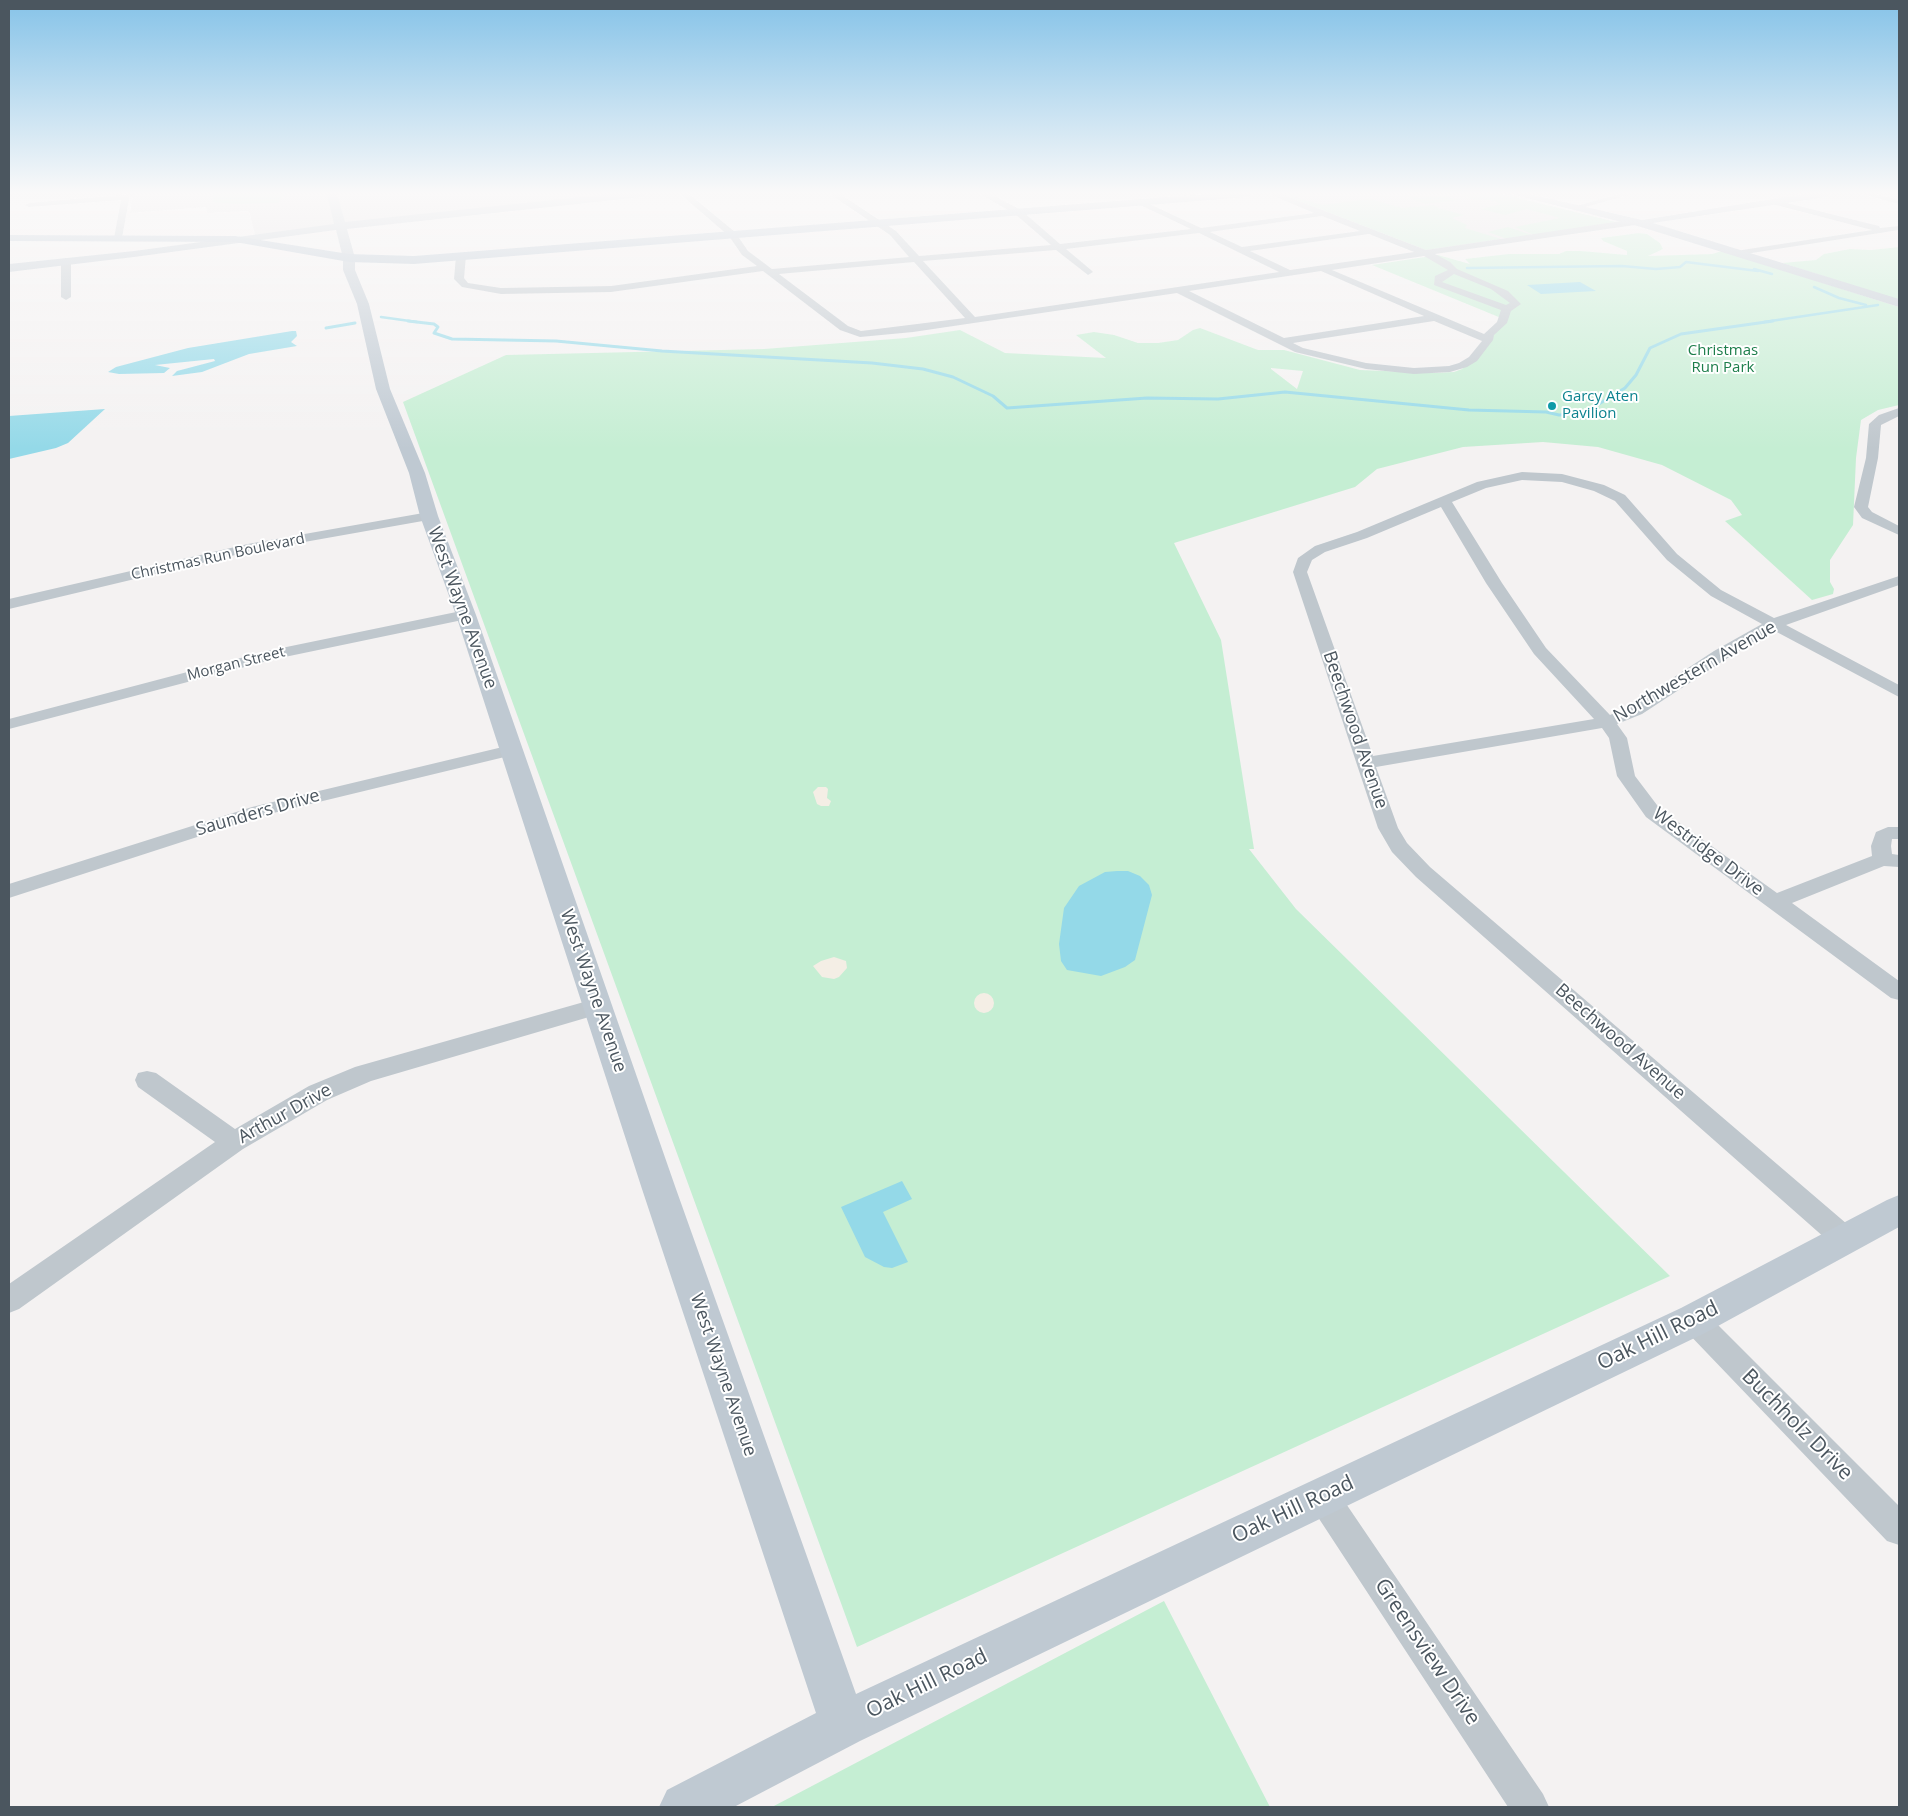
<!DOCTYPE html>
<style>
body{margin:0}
#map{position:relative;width:1908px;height:1816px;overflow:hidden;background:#f4f2f2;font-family:"Open Sans",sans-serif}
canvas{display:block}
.frame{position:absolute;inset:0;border:10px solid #4b565f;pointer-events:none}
</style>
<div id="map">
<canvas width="1908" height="1816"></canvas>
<div class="frame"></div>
</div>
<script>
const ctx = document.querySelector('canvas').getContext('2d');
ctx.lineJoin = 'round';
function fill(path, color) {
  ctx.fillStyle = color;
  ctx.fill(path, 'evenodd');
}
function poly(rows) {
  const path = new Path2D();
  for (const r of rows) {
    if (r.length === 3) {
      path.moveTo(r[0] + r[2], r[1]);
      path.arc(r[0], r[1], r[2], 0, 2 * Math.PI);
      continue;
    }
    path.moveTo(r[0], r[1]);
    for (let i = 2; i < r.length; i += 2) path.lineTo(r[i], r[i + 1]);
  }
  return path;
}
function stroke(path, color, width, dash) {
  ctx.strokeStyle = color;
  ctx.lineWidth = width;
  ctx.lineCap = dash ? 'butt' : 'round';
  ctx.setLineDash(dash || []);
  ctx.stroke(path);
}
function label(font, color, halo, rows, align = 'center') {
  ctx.font = font + ' "Open Sans",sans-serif';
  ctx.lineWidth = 4;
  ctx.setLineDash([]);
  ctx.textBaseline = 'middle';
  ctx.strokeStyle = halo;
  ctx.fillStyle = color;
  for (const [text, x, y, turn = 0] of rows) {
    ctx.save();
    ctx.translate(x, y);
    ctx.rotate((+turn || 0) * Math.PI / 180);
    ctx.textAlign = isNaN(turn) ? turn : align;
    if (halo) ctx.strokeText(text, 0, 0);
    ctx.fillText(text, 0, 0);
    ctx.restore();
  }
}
fill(poly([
 [133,194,625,194,255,235,249,211,207,213,206,207,130,213],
 [1287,194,1499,194,1615,222,1426,250]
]), '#e5e3e4');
fill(poly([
 [213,194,285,194,278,203,235,204,213,202],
 [1281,194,1314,194,1295,197,1322,205,1370,199,1402,208,1434,205,1438,208,1464,215,1452,218,1467,225,1465,228,1501,239,1426,250],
 [1401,194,1419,198,1442,196,1459,200,1425,204],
 [1460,194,1502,194,1616,222,1534,235,1515,227,1560,218,1527,209,1505,215,1481,209,1501,204,1495,201,1482,199,1475,200],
 [1508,227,1532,235,1507,239,1488,232],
 [1639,233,1647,234,1660,243,1663,249,1648,256,1712,254,1722,251,1899,307,1899,405,1878,410,1861,420,1856,458,1853,525,1830,560,1830,582,1834,589,1833,594,1812,600,1725,521,1742,515,1731,500,1662,465,1598,447,1543,442,1463,447,1377,469,1355,487,1174,543,1221,640,1254,849,1249,849,1296,909,1670,1276,857,1647,403,402,506,355,764,349,906,338,960,330,1005,353,1106,358,1076,335,1094,332,1114,335,1138,343,1158,343,1178,340,1193,330,1200,328,1258,350,1284,350,1360,370,1433,373,1454,372,1462,369,1473,359,1506,320,1372,265,1438,255,1470,264,1465,259,1509,254,1559,254,1566,251,1581,251,1627,255,1627,251,1603,241,1601,238],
 [1271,368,1303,371,1297,389,1271,369],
 [1899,247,1899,300,1782,263,1816,260,1824,254,1850,249,1871,250],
 [1164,1601,1270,1807,772,1807]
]), '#c5eed3');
fill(poly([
 [818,787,826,787,828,789,827,798,831,801,829,806,821,806,817,804,813,792],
 [834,957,846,961,847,968,839,977,834,979,822,977,813,966,821,961],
 [984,1003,10]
]), '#f4eee5');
fill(poly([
 [1580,282,1596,291,1541,294,1527,285],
 [292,331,296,331,297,336,291,342,297,346,249,354,202,372,172,376,177,371,215,361,214,359,155,365,170,368,164,373,119,374,108,372,116,367,188,348],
 [105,409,68,443,56,448,9,459,9,416],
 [1117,871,1128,871,1140,876,1149,885,1152,895,1135,960,1125,967,1101,976,1067,970,1061,961,1059,944,1064,908,1079,886,1105,872],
 [902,1181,912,1199,883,1212,908,1262,892,1268,884,1267,865,1257,841,1207]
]), '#94d9e8');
stroke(poly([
 [1467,268,1622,266,1656,269,1680,267,1686,262,1758,271],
 [1754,269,1772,274],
 [1814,287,1839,298,1866,305],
 [381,317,417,322],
 [1764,322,1878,305]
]), '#94d9e8', 2.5);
stroke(poly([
 [408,321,434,324,438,327,434,333,452,339,556,341,662,351,872,363,923,369,953,377,993,396,1007,408,1147,398,1218,399,1285,392,1469,410,1546,412,1559,415,1584,413,1625,388,1636,375,1650,348,1681,334,1773,321],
 [326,328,355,323]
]), '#94d9e8', 3);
fill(poly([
 [130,194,122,238,118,241,114,238,121,200,29,207,25,205,29,203,130,194],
 [680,194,689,194,735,232,748,251,772,269,909,257,890,235,830,194,840,194,896,231,919,256,1051,245,1015,214,980,194,991,194,1021,210,1060,244,1191,229,1138,204,1137,202,1141,200,1201,228,1314,213,1269,194,1281,194,1426,250,1635,219,1639,222,1635,225,1435,254,1450,262,1457,269,1508,291,1521,304,1511,311,1507,323,1494,335,1493,340,1477,361,1467,367,1450,372,1414,374,1366,369,1295,352,1177,293,913,332,860,337,840,330,763,271,611,292,501,294,462,287,454,279,456,256,461,253,466,256,464,278,468,283,501,288,611,286,757,266,742,255,729,236,680,194],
 [1322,216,1360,231,1242,247,1210,232,1322,216],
 [1199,233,1279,272,975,317,923,261,1056,250,1088,275,1093,272,1091,270,1066,249,1199,233],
 [1369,234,1414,252,1290,270,1250,251,1369,234],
 [1424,256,1448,270,1435,276,1434,285,1501,310,1497,322,1484,334,1332,270,1424,256],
 [914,262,965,318,861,331,848,326,779,274,914,262],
 [1321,271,1424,316,1284,338,1189,291,1321,271],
 [1454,274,1491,289,1510,303,1506,305,1442,282,1454,274],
 [1434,321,1482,341,1469,357,1459,363,1449,366,1414,368,1366,363,1303,348,1293,343,1434,321],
 [1618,194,1633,194,1574,210,1570,208,1618,194],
 [1861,194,1876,194,1899,200,1899,204,1861,194],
 [1775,200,1879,226,1880,228,1899,226,1899,230,1739,255,1738,253,1742,250,1872,230,1772,204,1771,202,1775,200],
 [66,258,71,261,71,297,66,300,61,297,61,261,66,258],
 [1899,408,1899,416,1881,425,1878,458,1868,507,1872,512,1899,526,1899,535,1862,518,1854,507,1866,458,1869,424,1879,415,1899,408],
 [1522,472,1562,474,1604,485,1625,495,1677,554,1721,590,1774,618,1899,576,1899,585,1786,625,1899,685,1899,697,1773,630,1726,659,1642,714,1617,724,1627,738,1635,776,1660,809,1777,893,1872,856,1871,846,1876,832,1888,827,1899,827,1899,839,1892,839,1891,846,1892,854,1899,855,1899,867,1884,866,1792,903,1899,981,1899,1000,1891,998,1646,817,1617,776,1609,738,1602,728,1376,767,1398,828,1407,843,1430,867,1854,1230,1858,1238,1854,1246,1844,1250,1834,1246,1416,877,1392,852,1378,828,1293,572,1298,558,1315,546,1357,532,1477,482,1522,472],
 [1522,480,1562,482,1594,491,1615,501,1667,560,1711,596,1762,624,1714,651,1630,706,1610,715,1546,648,1502,583,1452,502,1486,488,1522,480],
 [1441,507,1486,583,1534,654,1594,719,1373,756,1307,572,1312,560,1325,552,1367,538,1441,507],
 [429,512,434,513,436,516,434,519,248,552,9,609,9,599,248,544,429,512],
 [466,610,472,612,474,615,472,618,275,659,9,729,9,719,267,651,466,610],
 [511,745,517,746,520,750,517,754,265,815,9,898,9,884,252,807,511,745],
 [598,998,606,1000,610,1006,606,1012,371,1081,327,1100,243,1149,19,1309,9,1313,9,1284,215,1142,138,1087,135,1080,138,1073,147,1071,156,1073,235,1129,309,1086,355,1067,598,998],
 [1694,1307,1704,1311,1899,1506,1899,1545,1887,1541,1684,1329,1680,1320,1684,1311,1694,1307],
 [1323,1481,1334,1486,1543,1794,1549,1807,1508,1807,1312,1508,1307,1497,1312,1486,1323,1481]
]), '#bfc7cd');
fill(poly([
 [327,194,337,194,345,222,610,194,647,194,642,197,347,229,355,258,355,270,369,304,390,389,425,473,438,516,476,615,676,1189,856,1694,1681,1308,1887,1200,1899,1195,1899,1227,1707,1332,860,1741,734,1807,659,1807,667,1790,816,1713,642,1189,456,615,420,516,409,473,376,389,357,304,343,270,343,258,336,230,134,257,9,272,9,264,134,251,334,224,327,194],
 [1511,194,1530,194,1642,220,1803,194,1831,194,1826,197,1653,223,1899,299,1899,307,1641,227,1511,194]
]), '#bfc9d2');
fill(poly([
 [1205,194,1253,194,1248,197,414,264,349,262,235,242,9,241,9,235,235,236,349,254,414,256,1205,194]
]), '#b4c2cf');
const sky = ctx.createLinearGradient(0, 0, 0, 449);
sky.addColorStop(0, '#86c3e8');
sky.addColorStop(0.43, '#faf9f9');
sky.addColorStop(1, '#faf9f900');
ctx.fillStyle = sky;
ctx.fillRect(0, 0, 1908, 449);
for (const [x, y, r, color] of [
 [1552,406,5,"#0f9aa8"]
]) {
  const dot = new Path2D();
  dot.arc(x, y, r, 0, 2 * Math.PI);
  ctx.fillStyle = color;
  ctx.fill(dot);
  stroke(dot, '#fff', 2);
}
label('15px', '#1d7e4b', '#fff', [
 ["Christmas",1723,351],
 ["Run Park",1723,368]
]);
label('15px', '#0d838f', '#fff', [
 ["Garcy Aten",1562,397],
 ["Pavilion",1562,414]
], 'left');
label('15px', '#4b565f', '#fff', [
 ["Christmas Run Boulevard",218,557,-12],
 ["Morgan Street",236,664,-14]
]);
label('18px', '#4b565f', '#fff', [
 ["West Wayne Avenue",462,608,70],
 ["Northwestern Avenue",1695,672,-30],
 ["Beechwood Avenue",1355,730,71],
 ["Saunders Drive",258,813,-16],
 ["Westridge Drive",1708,852,37],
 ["West Wayne Avenue",593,991,71],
 ["Beechwood Avenue",1620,1042,41],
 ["Arthur Drive",285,1114,-29],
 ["West Wayne Avenue",723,1375,71]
]);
label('21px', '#4b565f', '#fff', [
 ["Oak Hill Road",1658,1336,-26],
 ["Buchholz Drive",1797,1425,45],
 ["Oak Hill Road",1293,1510,-25],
 ["Greensview Drive",1427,1652,56],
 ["Oak Hill Road",927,1684,-26]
]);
</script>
